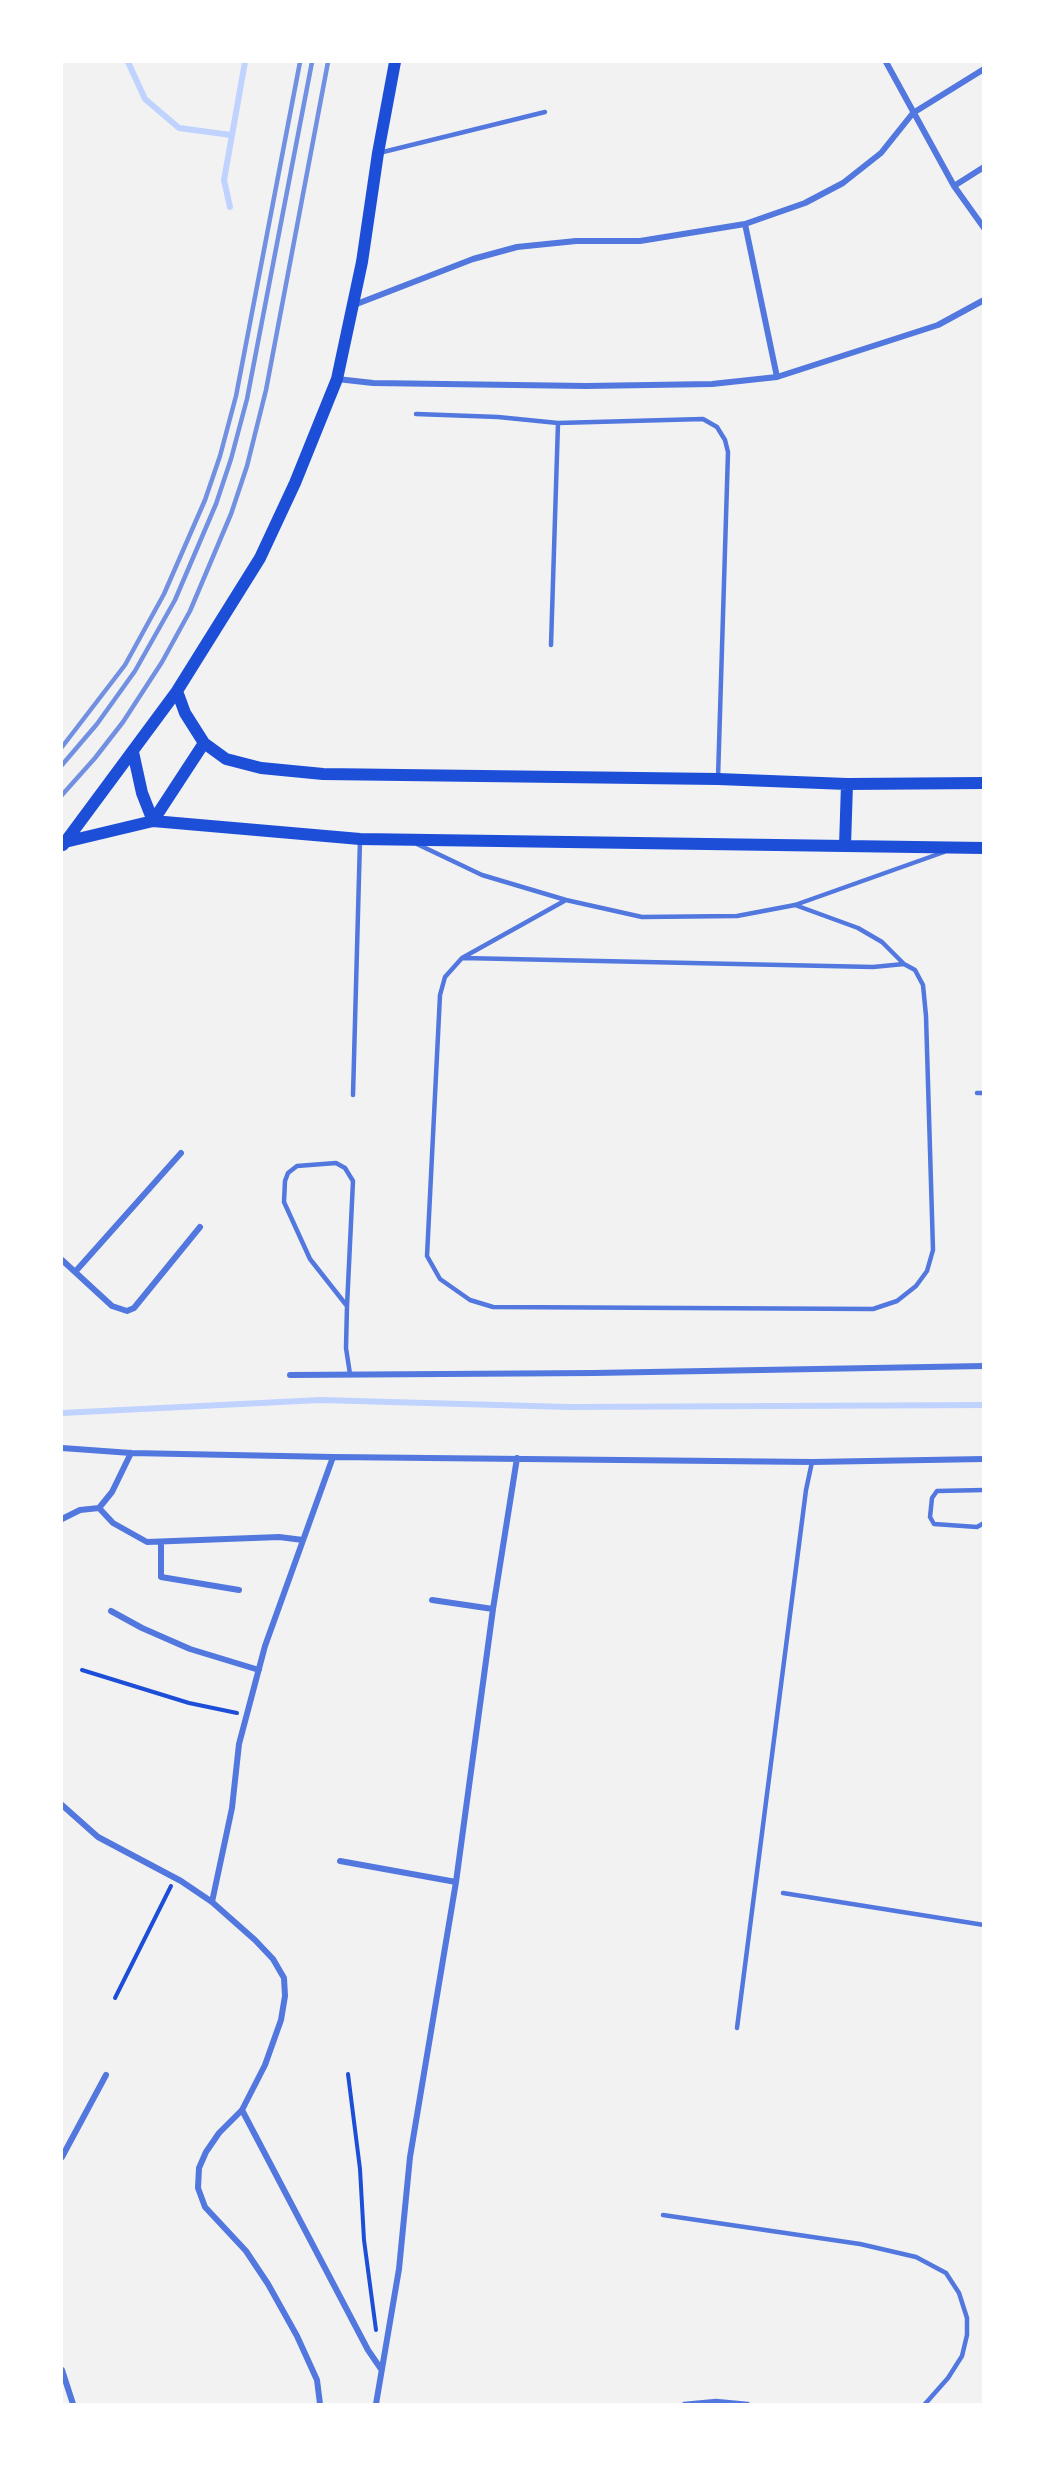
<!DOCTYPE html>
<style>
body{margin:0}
#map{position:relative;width:1045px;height:2466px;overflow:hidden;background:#f2f2f2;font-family:"Titillium Web",sans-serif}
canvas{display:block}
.frame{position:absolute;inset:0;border:63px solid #fff;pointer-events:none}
</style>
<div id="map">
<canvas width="1045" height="2466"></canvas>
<div class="frame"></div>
</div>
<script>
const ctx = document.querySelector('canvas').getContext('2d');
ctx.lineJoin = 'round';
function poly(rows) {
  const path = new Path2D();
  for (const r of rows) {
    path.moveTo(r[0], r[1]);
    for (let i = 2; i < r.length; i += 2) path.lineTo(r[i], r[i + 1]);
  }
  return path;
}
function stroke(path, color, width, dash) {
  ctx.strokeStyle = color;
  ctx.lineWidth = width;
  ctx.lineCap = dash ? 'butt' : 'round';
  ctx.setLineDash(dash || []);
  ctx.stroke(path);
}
stroke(poly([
 [128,62,145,99,179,128,231,135],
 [230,207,224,180,245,62],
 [62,1413,320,1400,569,1407,984,1405]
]), '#bfd3fe', 6);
stroke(poly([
 [82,1670,189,1703,237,1713],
 [115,1998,171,1886],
 [348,2074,360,2169,364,2240,376,2330]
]), '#1d4ed8', 4);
stroke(poly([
 [379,153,545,112],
 [416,414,498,417,558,423,703,419,717,427,725,440,728,452,718,778],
 [551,645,558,423],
 [417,844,482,875,566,900,642,917,737,916,795,905,944,852],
 [566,900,462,958,445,977,440,995,427,1256,440,1279,470,1300,493,1307,873,1309,897,1301,916,1286,927,1271,933,1250,926,1016,923,985,915,970,904,964,882,942,858,928,795,905],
 [463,958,873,967,904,964],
 [977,1093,984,1093],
 [353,1095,360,840],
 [347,1306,310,1259,284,1202,285,1181,288,1173,297,1166,336,1163,345,1168,353,1181,347,1306,346,1348,350,1374],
 [984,1490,937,1491,932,1498,930,1517,934,1524,977,1527,984,1523],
 [783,1893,984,1925],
 [737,2028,806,1490,812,1462],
 [663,2215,860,2244,916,2257,946,2273,959,2293,967,2318,967,2335,962,2356,948,2378,925,2404],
 [684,2404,716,2401,748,2404]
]), '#5277de', 4.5);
stroke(poly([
 [886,62,954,186,984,228],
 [954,186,984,167],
 [745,224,777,377],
 [354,305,473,259,517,247,576,241,640,241,745,224,805,203,843,183,881,153,913,113,984,69],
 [337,379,373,383,586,386,712,384,777,377,938,325,984,300],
 [62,1260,112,1306,127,1311,134,1308,200,1227],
 [75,1272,181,1153],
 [290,1375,594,1373,984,1366],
 [62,1448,131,1453,333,1457,812,1462,984,1459],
 [99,1508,113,1523,147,1542,279,1537,303,1540],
 [62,1519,80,1510,99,1508,112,1492,131,1453],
 [161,1542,161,1577,239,1590],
 [432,1600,493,1609],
 [111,1611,142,1628,190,1649,259,1670],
 [62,1805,98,1837,181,1881,212,1902,255,1940,273,1959,284,1978,285,1996,281,2020,265,2065,242,2110,219,2133,206,2152,199,2168,198,2188,205,2207,246,2251,268,2284,297,2336,317,2380,320,2404],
 [340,1861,456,1882],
 [212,1902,232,1808,239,1744,265,1646,333,1457],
 [242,2110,368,2350,381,2369],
 [62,2157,106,2075],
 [62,2370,73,2404],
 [376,2404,399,2269,410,2157,456,1882,493,1609,517,1458]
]), '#5277de', 6);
stroke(poly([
 [177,691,185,713,204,743,226,759,261,768,323,774,718,779,847,784,984,783],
 [133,752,142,793,153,821],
 [153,821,204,743],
 [65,842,153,821,360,839,984,848],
 [63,845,177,691,260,558,295,483,337,379,362,262,378,153,395,62],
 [845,846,847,784]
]), '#1d4ed8', 12);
stroke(poly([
 [62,747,125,665,164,594,205,500,220,456,236,396,300,62],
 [62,765,97,724,135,671,175,600,216,504,231,459,247,399,312,62],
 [62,795,95,758,123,722,162,662,190,611,231,514,247,466,266,390,328,62]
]), '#7290e2', 4.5);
</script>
